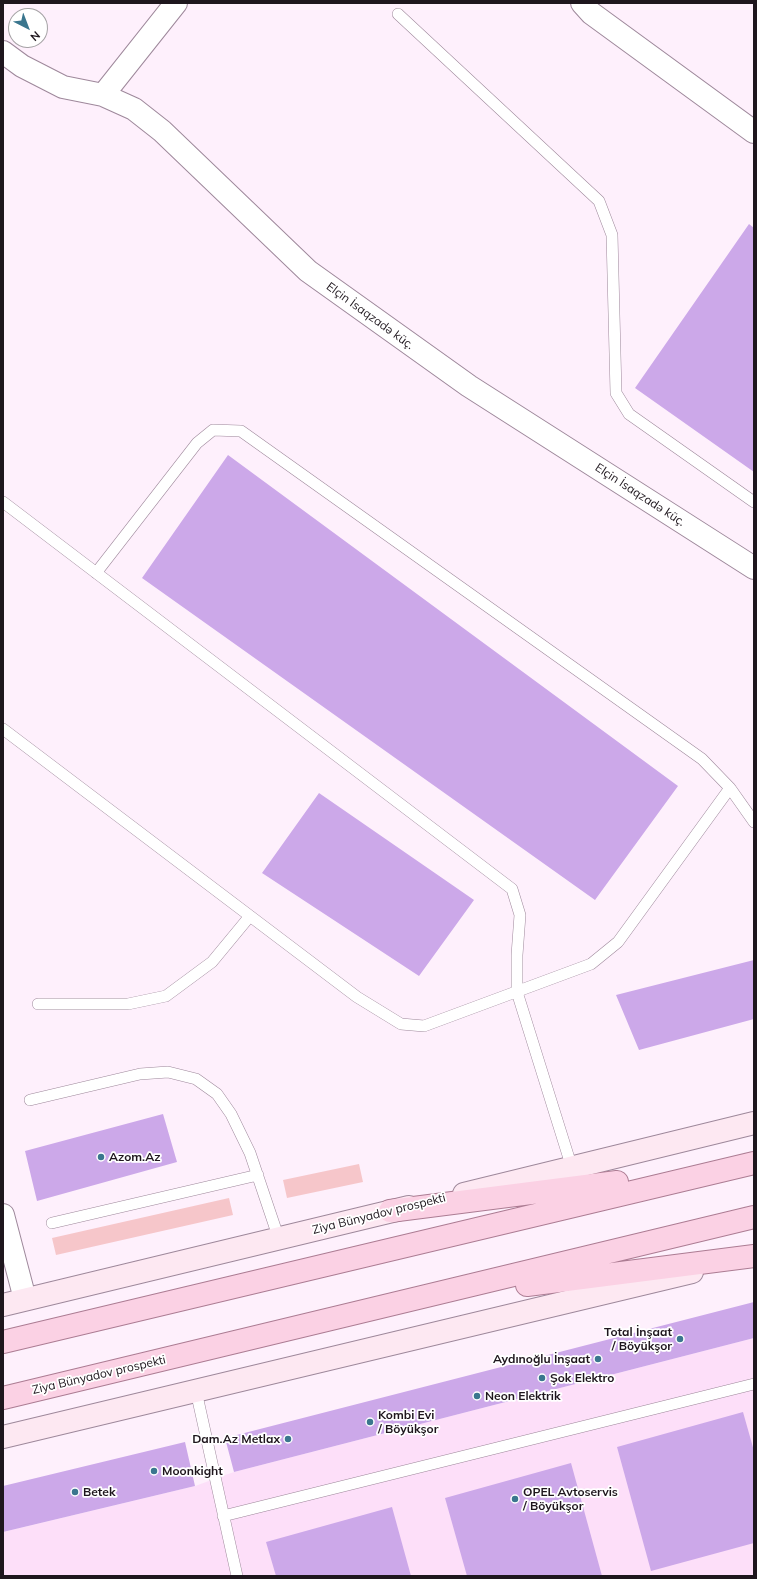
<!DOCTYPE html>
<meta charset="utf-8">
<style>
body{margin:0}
#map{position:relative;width:757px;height:1579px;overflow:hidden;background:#fef0fc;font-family:Mulish,sans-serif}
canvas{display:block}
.frame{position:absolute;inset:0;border:4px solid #1e161d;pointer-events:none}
.north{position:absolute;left:8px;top:8px;width:40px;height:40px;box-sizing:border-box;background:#fff;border:1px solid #a5a2a5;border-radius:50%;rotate:138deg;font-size:11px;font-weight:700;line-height:16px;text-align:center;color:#1e161d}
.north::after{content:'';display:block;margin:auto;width:14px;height:18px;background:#3a768e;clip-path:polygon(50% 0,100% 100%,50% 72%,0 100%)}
</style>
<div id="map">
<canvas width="757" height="1579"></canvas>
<div class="frame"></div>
<div class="north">N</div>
</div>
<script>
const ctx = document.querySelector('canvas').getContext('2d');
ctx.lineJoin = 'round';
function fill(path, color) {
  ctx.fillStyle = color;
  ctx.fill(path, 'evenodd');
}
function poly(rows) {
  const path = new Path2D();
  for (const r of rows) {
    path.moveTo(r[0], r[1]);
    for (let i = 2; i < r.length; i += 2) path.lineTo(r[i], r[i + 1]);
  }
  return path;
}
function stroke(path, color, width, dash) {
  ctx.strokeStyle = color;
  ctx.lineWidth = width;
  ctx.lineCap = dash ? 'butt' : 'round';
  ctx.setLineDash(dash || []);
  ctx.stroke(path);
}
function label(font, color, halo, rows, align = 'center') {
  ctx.font = font + ' Mulish,sans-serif';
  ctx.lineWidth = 3.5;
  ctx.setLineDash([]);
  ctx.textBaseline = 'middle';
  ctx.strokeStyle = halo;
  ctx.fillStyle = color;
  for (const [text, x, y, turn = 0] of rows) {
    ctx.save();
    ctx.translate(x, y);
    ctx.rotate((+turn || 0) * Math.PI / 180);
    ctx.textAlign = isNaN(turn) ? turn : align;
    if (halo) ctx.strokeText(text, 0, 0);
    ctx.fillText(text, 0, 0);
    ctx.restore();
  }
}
fill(poly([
 [754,1338,754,1576,3,1576,3,1532,195,1486,234,1472]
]), '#fddff9');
fill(poly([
 [359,1164,363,1182,287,1198,283,1180],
 [229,1198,233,1215,56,1255,52,1238]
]), '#f6c6ca');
fill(poly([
 [749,224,754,228,754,472,635,388],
 [228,455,678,786,595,900,142,578],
 [319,793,474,900,419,976,262,873],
 [754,960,754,1019,639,1050,616,995],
 [163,1114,177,1162,37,1201,25,1151],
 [754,1302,754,1338,234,1472,225,1438],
 [743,1412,754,1451,754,1543,651,1571,617,1447],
 [185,1442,195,1486,3,1532,3,1486],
 [571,1463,602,1576,467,1576,445,1498],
 [392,1507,411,1576,276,1576,266,1542]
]), '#cca8e9');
const lane = poly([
 [398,14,599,201,612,235,616,393,629,414,754,502],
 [3,502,512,889,520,915,517,955,517,992,572,1168],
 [96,573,197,443,213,430,241,431,702,759,730,788,754,822],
 [3,729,357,997,401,1024,424,1026,591,964,618,942,730,788],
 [38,1004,128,1004,166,996,212,962,250,916],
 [30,1100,140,1074,168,1072,196,1079,217,1094,231,1114,250,1153,279,1239],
 [52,1223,258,1175],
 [196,1391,237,1576],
 [223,1516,754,1384]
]);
const street = poly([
 [582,3,591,13,754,132],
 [3,52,22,66,63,87,103,95,134,109,162,131,308,271,469,386,754,568],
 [103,95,176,3],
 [3,1215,25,1299]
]);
const secondary = poly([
 [464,1194,754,1123],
 [3,1305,409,1207],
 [3,1437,692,1272]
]);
const primary = poly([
 [390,1211,617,1182],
 [527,1285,754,1256],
 [3,1342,754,1163],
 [3,1398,754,1217]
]);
stroke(lane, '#9e889b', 12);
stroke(street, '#9e889b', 24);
stroke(secondary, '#9e889b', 24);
stroke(primary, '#ac7c93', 24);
stroke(lane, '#fff', 11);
stroke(street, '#fff', 22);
stroke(secondary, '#fde8f2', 22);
stroke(primary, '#fbd1e4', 22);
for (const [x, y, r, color] of [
 [101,1157,4,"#3a768e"],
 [680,1339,4,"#3a768e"],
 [598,1359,4,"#3a768e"],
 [542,1378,4,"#3a768e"],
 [477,1396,4,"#3a768e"],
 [370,1422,4,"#3a768e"],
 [288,1439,4,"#3a768e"],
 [154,1471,4,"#3a768e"],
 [75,1492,4,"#3a768e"],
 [515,1499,4,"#3a768e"]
]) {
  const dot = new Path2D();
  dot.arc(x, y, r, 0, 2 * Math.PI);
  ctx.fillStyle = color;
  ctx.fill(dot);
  stroke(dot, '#fff', 1.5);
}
label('12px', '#1e161d', '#fff', [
 ["Elçin İsaqzadə küç.",370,316,36],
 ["Elçin İsaqzadə küç.",640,495,33],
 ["Ziya Bünyadov prospekti",379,1214,-14],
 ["Ziya Bünyadov prospekti",99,1375,-13]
]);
label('bold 12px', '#1e161d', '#fff', [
 ["Azom.Az",109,1157],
 ["Total İnşaat",672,1332,"right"],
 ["/ Böyükşor",672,1346,"right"],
 ["Aydınoğlu İnşaat",590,1359,"right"],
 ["Şok Elektro",550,1378],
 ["Neon Elektrik",485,1396],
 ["Kombi Evi",378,1415],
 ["/ Böyükşor",378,1429],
 ["Dam.Az Metlax",280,1439,"right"],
 ["Moonkight",162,1471],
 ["Betek",83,1492],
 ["OPEL Avtoservis",523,1492],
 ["/ Böyükşor",523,1506]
], 'left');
</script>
